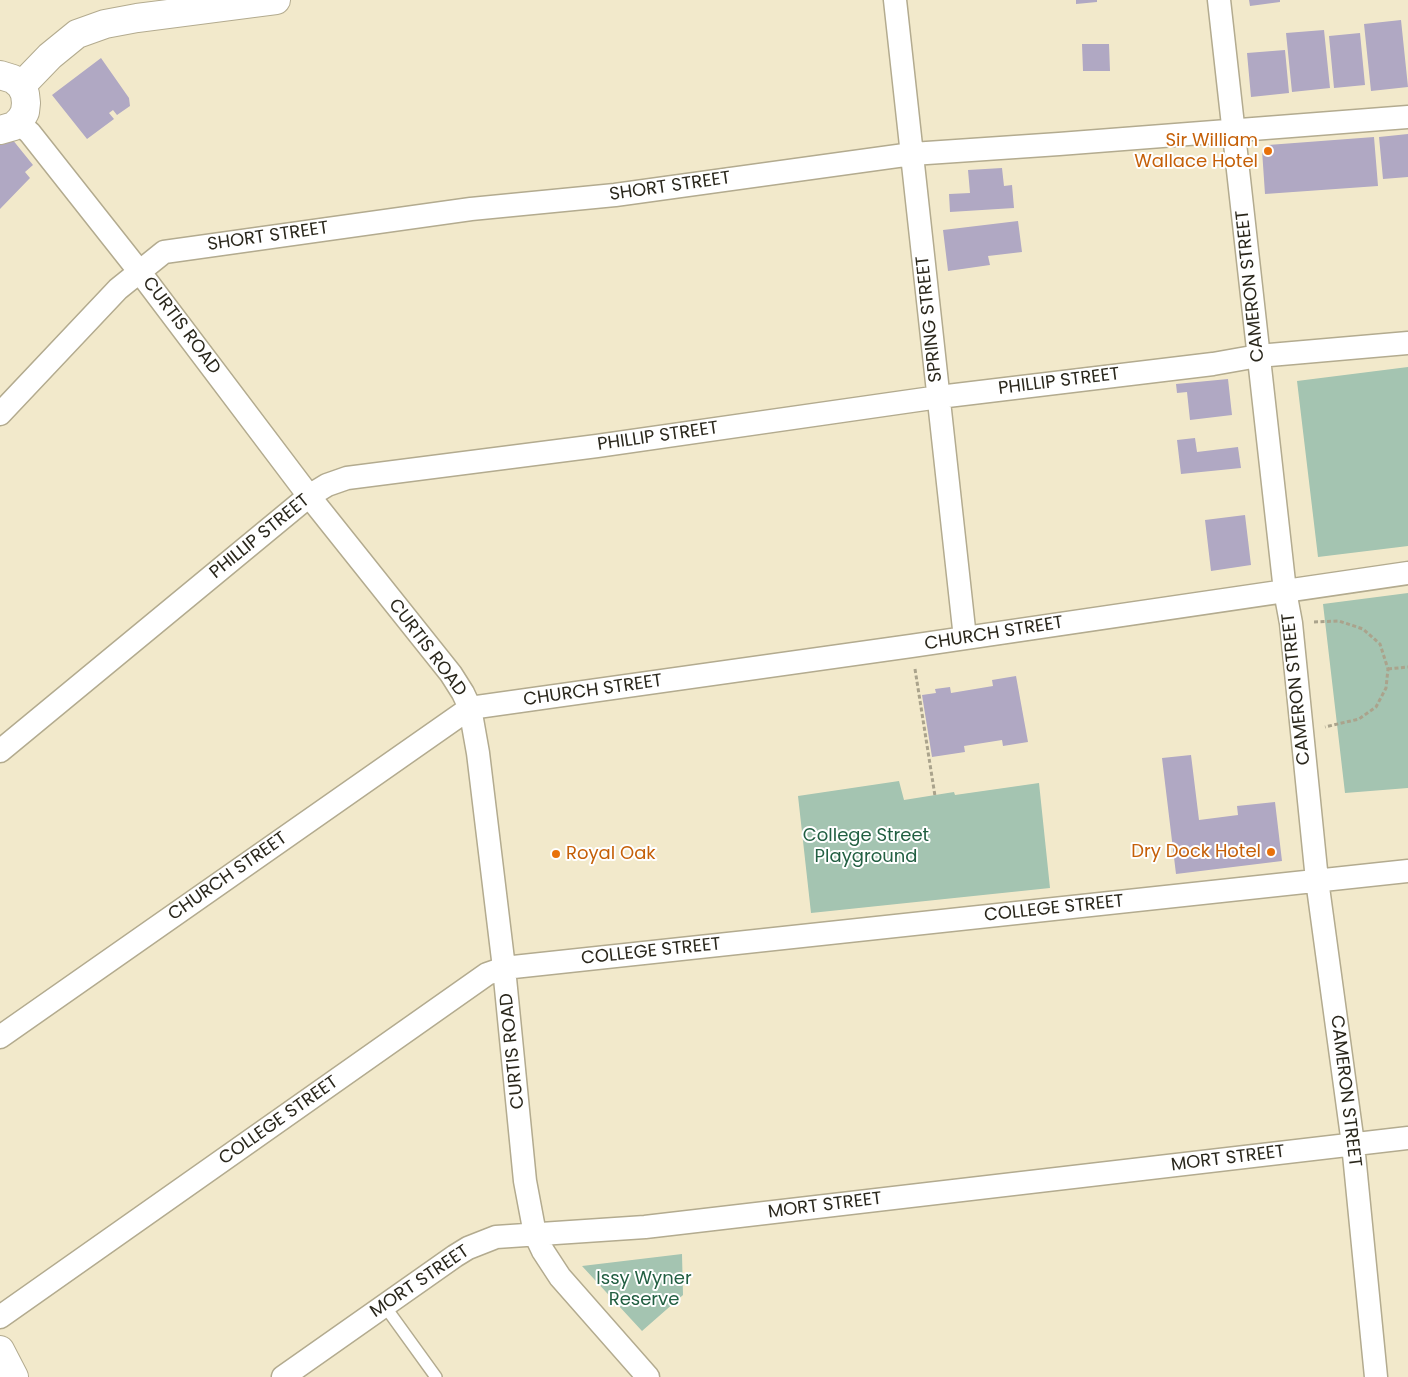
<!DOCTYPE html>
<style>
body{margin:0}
canvas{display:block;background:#f2e9cb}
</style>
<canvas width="1408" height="1377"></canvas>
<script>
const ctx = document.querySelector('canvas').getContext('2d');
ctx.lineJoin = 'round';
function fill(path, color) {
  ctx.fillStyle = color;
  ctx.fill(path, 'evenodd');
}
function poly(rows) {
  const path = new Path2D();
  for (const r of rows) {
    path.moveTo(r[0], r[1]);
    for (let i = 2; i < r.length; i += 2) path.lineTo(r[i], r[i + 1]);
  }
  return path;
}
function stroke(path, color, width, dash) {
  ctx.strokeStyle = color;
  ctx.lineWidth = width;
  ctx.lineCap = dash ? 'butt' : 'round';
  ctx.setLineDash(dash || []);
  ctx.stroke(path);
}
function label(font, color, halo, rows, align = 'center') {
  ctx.font = font + ' Poppins,sans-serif';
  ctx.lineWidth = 4;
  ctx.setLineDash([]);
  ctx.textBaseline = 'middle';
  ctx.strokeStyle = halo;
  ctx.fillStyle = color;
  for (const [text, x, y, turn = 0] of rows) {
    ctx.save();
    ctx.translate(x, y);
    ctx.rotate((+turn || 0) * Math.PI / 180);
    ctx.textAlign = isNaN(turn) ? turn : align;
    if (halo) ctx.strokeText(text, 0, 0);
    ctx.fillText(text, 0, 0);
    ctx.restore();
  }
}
fill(poly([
 [1408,367,1408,546,1318,557,1297,381],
 [1408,593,1408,788,1345,793,1323,604],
 [899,781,904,800,954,792,955,795,1039,783,1050,888,811,913,798,796],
 [682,1254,683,1295,642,1331,582,1266]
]), '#a4c4b1');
fill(poly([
 [1076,0,1097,0,1097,2,1076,4],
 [1249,0,1280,0,1280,2,1250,6],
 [1401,20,1408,87,1371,91,1364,24],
 [1324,30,1330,88,1292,92,1286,33],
 [1360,33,1365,85,1334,88,1329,36],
 [1082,44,1109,44,1110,71,1083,71],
 [1285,50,1289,93,1251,97,1247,53],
 [101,58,129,98,130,106,117,115,113,110,109,113,114,119,87,139,52,95],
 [1408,134,1408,177,1383,179,1379,137],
 [1374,137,1378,186,1265,194,1262,150,1268,145],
 [0,138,12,139,33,165,25,172,30,178,0,209],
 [1002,168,1004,186,1012,185,1014,208,950,212,949,194,970,193,968,170],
 [1018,221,1022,252,988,256,990,265,948,271,943,230],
 [1228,379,1232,415,1190,420,1187,392,1177,393,1176,384],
 [1195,438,1197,452,1238,447,1241,468,1181,474,1177,440],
 [1245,515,1251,565,1211,571,1205,520],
 [1016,676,1028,742,1003,746,1002,740,964,746,965,752,932,757,922,695,936,693,935,689,950,687,951,693,993,686,992,680],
 [1191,755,1199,820,1238,815,1237,806,1275,802,1282,861,1176,874,1162,758]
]), '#b0a8c3');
const service = poly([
 [384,1305,436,1377]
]);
const minor = poly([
 [895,0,965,638],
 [1219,0,1285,591,1291,623,1317,880,1353,1144,1376,1377],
 [18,122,30,133,139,271,309,496,451,674,463,693,470,708,478,753,504,968,525,1181,535,1234,543,1251,560,1277,648,1377],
 [0,414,118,289,164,252,471,209,615,195,912,154,1059,144,1408,117],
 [0,751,309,496,327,485,347,478,597,446,939,397,1213,364,1258,356,1408,343],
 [0,1037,470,708,911,646,1408,573],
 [0,1317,487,974,504,968,1408,871],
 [283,1377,455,1256,468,1248,496,1237,645,1227,1408,1138]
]);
const tertiary = poly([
 [0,75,13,79,21,86,25,94,26,103,25,112,21,119,14,126,0,130],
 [21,86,50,56,77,34,105,24,137,18,276,0],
 [0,1350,14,1377]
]);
stroke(service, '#b3ab8f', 14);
stroke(minor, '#b3ab8f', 25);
stroke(tertiary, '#b3ab8f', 30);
stroke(poly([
 [1314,622,1339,621,1363,629,1380,644,1388,669,1386,688,1376,707,1359,719,1325,727],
 [915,669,935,796],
 [1388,669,1408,667]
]), '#aaa38c', 3, [4, 2.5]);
stroke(service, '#fff', 11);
stroke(minor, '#fff', 22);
stroke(tertiary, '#fff', 28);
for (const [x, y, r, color] of [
 [1268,151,5,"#e8710a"],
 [1271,852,5,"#e8710a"],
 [556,854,5,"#e8710a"]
]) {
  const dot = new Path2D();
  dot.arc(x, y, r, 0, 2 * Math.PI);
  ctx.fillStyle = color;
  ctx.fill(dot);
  stroke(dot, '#fff', 2);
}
label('18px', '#c56008', '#fff', [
 ["Sir William",1258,141],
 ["Wallace Hotel",1258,162],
 ["Dry Dock Hotel",1261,852],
 ["Royal Oak",566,854,"left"]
], 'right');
label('18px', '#2a271c', '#fff', [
 ["SHORT STREET",670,187,-8],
 ["SHORT STREET",268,237,-8],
 ["CAMERON STREET",1251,286,-96],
 ["SPRING STREET",930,319,-96],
 ["CURTIS ROAD",181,326,53],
 ["PHILLIP STREET",1059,382,-7],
 ["PHILLIP STREET",658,437,-8],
 ["PHILLIP STREET",260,537,-39],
 ["CHURCH STREET",994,634,-9],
 ["CURTIS ROAD",427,648,53],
 ["CAMERON STREET",1297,689,-96],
 ["CHURCH STREET",593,691,-8],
 ["CHURCH STREET",228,877,-35],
 ["COLLEGE STREET",1054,909,-6],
 ["COLLEGE STREET",651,952,-6],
 ["CURTIS ROAD",513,1051,-96],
 ["CAMERON STREET",1345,1091,83],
 ["COLLEGE STREET",279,1121,-35],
 ["MORT STREET",1228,1159,-7],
 ["MORT STREET",825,1206,-7],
 ["MORT STREET",420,1282,-34]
]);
label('18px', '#225f42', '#fff', [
 ["College Street",866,836],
 ["Playground",866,857],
 ["Issy Wyner",644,1279],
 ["Reserve",644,1300]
]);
</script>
